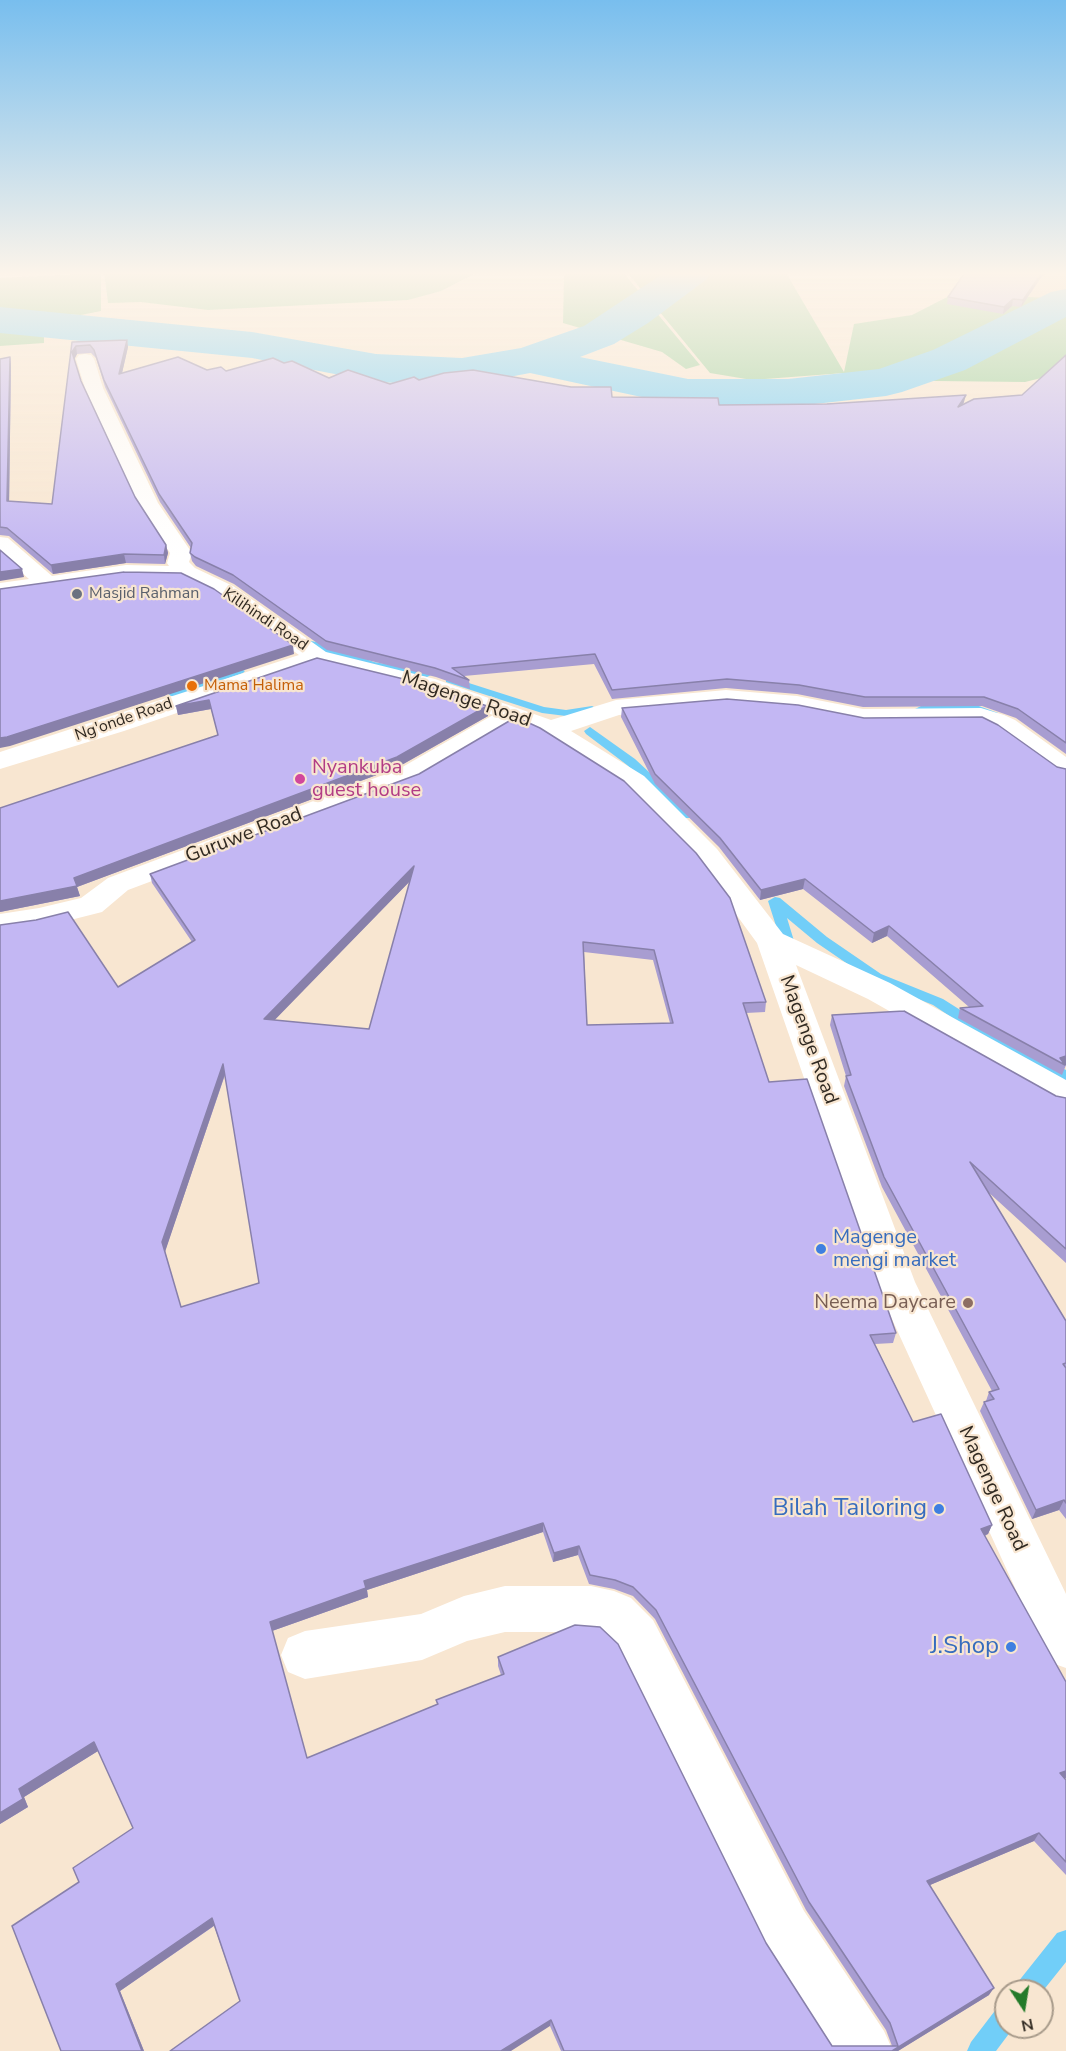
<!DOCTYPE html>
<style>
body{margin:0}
#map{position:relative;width:1066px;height:2051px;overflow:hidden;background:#f8e6d1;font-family:"Nunito Sans",sans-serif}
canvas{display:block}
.north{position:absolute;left:994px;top:1979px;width:60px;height:60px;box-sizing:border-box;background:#f8e6d1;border:2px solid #a89b8b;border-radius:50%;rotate:168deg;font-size:16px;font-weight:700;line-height:24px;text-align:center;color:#312a22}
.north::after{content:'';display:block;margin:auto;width:21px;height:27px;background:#247b2a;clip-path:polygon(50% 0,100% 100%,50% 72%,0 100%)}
</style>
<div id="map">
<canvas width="1066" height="2051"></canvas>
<div class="north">N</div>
</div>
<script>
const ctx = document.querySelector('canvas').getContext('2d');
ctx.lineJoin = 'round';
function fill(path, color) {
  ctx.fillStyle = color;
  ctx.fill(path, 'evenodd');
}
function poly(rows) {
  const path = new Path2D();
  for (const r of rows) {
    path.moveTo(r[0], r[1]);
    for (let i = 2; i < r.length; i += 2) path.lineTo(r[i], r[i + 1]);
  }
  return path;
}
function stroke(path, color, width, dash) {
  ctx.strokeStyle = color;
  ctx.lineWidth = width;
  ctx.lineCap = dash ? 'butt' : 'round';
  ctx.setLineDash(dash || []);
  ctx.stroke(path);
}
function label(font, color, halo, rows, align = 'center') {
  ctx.font = font + ' "Nunito Sans",sans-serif';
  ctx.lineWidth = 4.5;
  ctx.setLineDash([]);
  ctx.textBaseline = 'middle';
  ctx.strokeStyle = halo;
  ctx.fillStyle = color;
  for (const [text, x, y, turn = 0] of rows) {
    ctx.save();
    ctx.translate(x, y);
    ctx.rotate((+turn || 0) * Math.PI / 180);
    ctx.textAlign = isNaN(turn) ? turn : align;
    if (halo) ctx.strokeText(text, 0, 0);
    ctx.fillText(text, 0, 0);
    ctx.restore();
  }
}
fill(poly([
 [994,271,1066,271,1066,298,1029,304]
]), '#f0d9bf');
fill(poly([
 [104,271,480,271,441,291,408,300,208,310,141,302,108,303],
 [567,271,622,271,700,365,686,369,662,352,563,323,564,276],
 [626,271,785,271,844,372,854,324,912,315,955,293,1066,299,1066,372,1025,382,843,380,844,373,752,380,710,373],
 [101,273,101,311,81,315,0,311,0,278],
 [0,332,44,334,44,343,0,346]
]), '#92cc95');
fill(poly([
 [311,641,326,644,374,662,427,671,433,674,427,677,368,667,307,646,306,644,311,641],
 [239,668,245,671,243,673,178,696,170,696,168,694,239,668],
 [450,677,544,707,566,710,592,706,598,709,592,712,566,716,542,713,446,682,446,678,450,677],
 [976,705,998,713,992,716,975,711,921,712,915,709,921,706,976,705],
 [590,727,635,759,692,812,693,815,692,818,682,818,627,765,586,734,584,731,590,727],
 [775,897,780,898,827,937,881,974,943,999,1003,1037,1066,1070,1066,1082,993,1045,933,1005,871,980,817,943,787,918,798,954,796,957,786,957,768,901,775,897],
 [1066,1930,1066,1962,1042,1992,1014,1991,1018,1982,1057,1933,1066,1930],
 [1006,2004,1006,2027,1014,2027,996,2051,967,2051,971,2042,997,2008,1006,2004]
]), '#71cef8');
fill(poly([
 [667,271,713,271,707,279,648,323,614,344,580,357,688,379,788,379,879,369,933,350,1051,292,1066,289,1066,317,965,370,902,392,886,396,788,407,688,407,530,373,462,386,376,382,252,358,0,333,0,307,252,332,376,354,462,358,521,348,584,326,667,271]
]), '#71cef8');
fill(poly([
 [85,354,91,355,94,359,103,388,158,503,192,553,189,562,195,568,233,586,326,652,435,679,551,720,616,700,726,690,797,696,863,709,981,708,1004,715,1015,720,1066,757,1066,777,1056,775,997,732,980,724,863,725,797,712,726,706,619,715,571,731,644,776,717,849,783,934,890,983,1066,1080,1066,1107,1054,1104,868,999,796,965,915,1282,1066,1594,1066,1668,1049,1662,875,1282,757,943,697,861,624,788,541,735,516,724,419,781,128,890,102,912,39,928,0,934,0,914,39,908,81,898,108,878,399,769,493,715,417,689,318,665,124,731,0,769,0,752,299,655,217,596,183,580,126,579,0,597,0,583,29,579,0,554,0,537,8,538,52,576,126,565,169,566,167,563,170,553,138,504,85,388,76,359,79,355,85,354],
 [505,1586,591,1586,614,1591,631,1598,653,1620,804,1911,884,2031,893,2051,831,2051,766,1949,619,1652,601,1634,591,1632,505,1632,467,1641,422,1660,305,1679,288,1672,281,1655,288,1638,305,1631,421,1614,464,1596,505,1586]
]), '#fff');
fill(poly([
 [966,271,1051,271,1042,276,1021,307,1012,306,1003,314,947,304,948,297],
 [127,340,128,347,122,373,207,370,226,371,284,363,329,378,390,384,419,380,612,397,719,405,964,402,963,405,1022,395,1066,355,1066,754,1016,718,982,706,863,707,797,694,726,688,612,699,594,664,464,676,469,680,470,689,436,677,327,650,234,584,196,566,192,561,190,553,191,548,160,502,105,387,96,358,91,353,77,354,74,359,81,381,135,497,166,545,168,553,165,564,126,563,53,574,9,536,0,535,0,359,10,357,11,365,9,501,52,504,72,342],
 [317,658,487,706,488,716,398,767,77,887,80,896,0,912,218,735,211,709,178,715,176,706],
 [622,708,1066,769,1066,1065,1062,1075,958,1018,960,1008,969,1007,887,936,872,943,803,889,760,900,719,847,655,784,621,717],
 [419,774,766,1002,765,1012,746,1013,769,1082,896,1333,893,1343,875,1344,913,1422,992,1525,988,1534,985,1536,1064,1778,1066,1780,1066,1875,1034,1841,930,1885,989,1995,898,2051,561,2051,550,2026,240,2001,214,1926,120,1991,144,2051,61,2051,79,1882,133,1828,98,1751,24,1797,28,1807,0,1824,0,925,118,987,192,942,152,883,150,874],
 [410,881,369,1029,274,1020,303,990],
 [584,952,653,960,670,1023,587,1025],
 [225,1075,259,1283,181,1307,165,1251],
 [543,1532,553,1562,578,1555,589,1584,614,1589,633,1596,655,1619,806,1910,886,2030,892,2046,832,2046,766,1943,498,1657,498,1666,501,1675,436,1700,437,1705,307,1758,272,1631,368,1597,367,1590],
 [832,1015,1056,1096,1066,1098,1066,1263,987,1191,1066,1321,1066,1519,1059,1510,1032,1519,980,1411,984,1402,986,1401,989,1392,992,1391,882,1187,844,1086,846,1076,830,1025]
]), '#a89dd1');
fill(poly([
 [1043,271,1051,271,1042,276,1021,307,1023,300],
 [1013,299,1012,306,1003,314,1004,307],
 [127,340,128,347,120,382,119,374],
 [76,346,77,354,74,360,72,352],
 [10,357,11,365,9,509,7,501],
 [966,395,964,402,957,415,958,407],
 [166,545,168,553,165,564,164,555],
 [124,554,126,563,53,574,51,565],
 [22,569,24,577,0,581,0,572],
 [293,645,294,654,10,746,0,748,0,738],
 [209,700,211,709,178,715,176,706],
 [487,706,488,716,398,767,77,887,80,896,0,912,0,901,74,878],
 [414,866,415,876,266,1029,264,1019],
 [805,879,803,889,760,900,761,890],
 [889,926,887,936,872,943,874,933],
 [1066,1056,1066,1065,1065,1065,1060,1058],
 [223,1064,225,1074,165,1252,162,1242],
 [1064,1500,1059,1510,1032,1519,1036,1510],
 [543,1523,543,1532,367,1590,368,1597,272,1631,270,1622,364,1581],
 [992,1525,988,1534,977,1538,981,1529],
 [579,1546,578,1555,553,1562,554,1553],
 [94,1742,98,1751,24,1797,28,1807,0,1824,0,1813,19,1789],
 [1066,1771,1066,1778,1055,1781,1060,1773],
 [1039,1833,1034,1841,923,1888,927,1881],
 [212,1918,215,1925,120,1991,144,2051,142,2051,116,1984],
 [994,1988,989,1995,898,2051,892,2051],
 [551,2020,550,2026,511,2051,501,2051]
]), '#8880aa');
const building = poly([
 [966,271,1043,271,1023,300,1013,299,1004,307,948,297,966,271],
 [127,340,119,374,178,357,207,370,221,367,226,371,273,358,284,363,292,361,329,378,348,370,390,384,414,377,419,380,444,373,473,370,571,387,611,387,612,397,718,398,719,405,827,404,966,395,958,407,974,399,1022,395,1066,355,1066,743,1018,709,984,697,865,697,799,685,727,679,612,690,595,654,452,668,469,680,435,668,326,641,233,575,195,557,190,553,192,543,159,494,104,380,94,350,90,345,76,346,72,352,81,381,135,497,166,545,164,555,124,554,51,565,7,528,0,527,0,359,10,357,7,501,52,504,72,342,127,340],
 [0,550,22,569,0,572,0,550],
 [124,572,181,573,214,589,293,645,7,737,0,738,0,589,124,572],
 [317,658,416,682,487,706,397,757,74,878,77,886,0,901,0,808,218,735,209,700,176,706,317,658],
 [727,699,798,705,864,718,982,717,998,725,1057,767,1066,769,1066,1056,1060,1058,1065,1065,960,1008,983,1006,889,926,874,933,805,879,761,890,720,838,655,774,622,708,727,699],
 [516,717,540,728,624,781,696,853,730,898,766,1002,743,1003,769,1082,807,1079,896,1333,870,1335,913,1422,941,1414,992,1525,981,1529,1066,1682,1066,1771,1060,1773,1066,1780,1066,1862,1039,1833,927,1881,994,1988,892,2051,564,2051,551,2020,501,2051,170,2051,240,2001,212,1918,116,1984,142,2051,61,2051,12,1926,79,1882,73,1868,133,1828,94,1742,19,1789,23,1799,0,1813,0,925,36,920,68,912,118,987,195,940,150,874,419,774,516,717],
 [414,866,369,1029,264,1019,414,866],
 [583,942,654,950,673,1023,587,1025,583,942],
 [223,1064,259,1283,181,1307,162,1242,223,1064],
 [543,1523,554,1553,579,1546,590,1575,615,1580,633,1587,656,1610,809,1902,890,2023,898,2046,832,2046,766,1943,618,1644,600,1627,575,1625,498,1657,504,1674,436,1700,438,1704,307,1758,270,1622,366,1588,364,1581,543,1523],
 [904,1011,1056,1096,1066,1098,1066,1249,970,1162,1066,1321,1066,1363,1063,1364,1066,1368,1066,1503,1064,1500,1036,1510,984,1402,994,1399,989,1392,999,1389,884,1177,846,1076,851,1075,832,1015,904,1011]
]);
fill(building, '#c3b7f3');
stroke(building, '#8880aa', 1.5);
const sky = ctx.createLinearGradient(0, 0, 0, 558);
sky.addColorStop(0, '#78beee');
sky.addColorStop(0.49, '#fcf4ea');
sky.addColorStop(1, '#fcf4ea00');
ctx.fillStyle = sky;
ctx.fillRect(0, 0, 1066, 558);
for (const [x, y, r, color] of [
 [77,594,6,"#6b7280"],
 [192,686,6,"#e8710a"],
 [300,779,6,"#d1479c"],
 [821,1249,6,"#3f7fe0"],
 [968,1303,6,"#8d6e63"],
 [939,1509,6,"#3f7fe0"],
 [1011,1647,6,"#3f7fe0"]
]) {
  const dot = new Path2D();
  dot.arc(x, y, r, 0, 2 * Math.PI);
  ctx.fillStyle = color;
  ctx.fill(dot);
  stroke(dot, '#f8e6d1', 2);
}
label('16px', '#5b616d', '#f8e6d1', [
 ["Masjid Rahman",89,594]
], 'left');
label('16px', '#312a22', '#f8e6d1', [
 ["Kilihindi Road",265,620,34],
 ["Ng'onde Road",124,720,-19]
]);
label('16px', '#c56008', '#f8e6d1', [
 ["Mama Halima",204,686]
], 'left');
label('20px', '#312a22', '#f8e6d1', [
 ["Magenge Road",466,700,19],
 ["Guruwe Road",244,836,-21],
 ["Magenge Road",808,1040,70],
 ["Magenge Road",992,1489,65]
]);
label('20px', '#b23c85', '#f8e6d1', [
 ["Nyankuba",312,768],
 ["guest house",312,791]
], 'left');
label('20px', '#366cbe', '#f8e6d1', [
 ["Magenge",833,1238],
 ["mengi market",833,1261]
], 'left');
label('20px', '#785e54', '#f8e6d1', [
 ["Neema Daycare",956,1303]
], 'right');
label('24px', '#366cbe', '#f8e6d1', [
 ["Bilah Tailoring",927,1509],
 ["J.Shop",999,1647]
], 'right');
</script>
